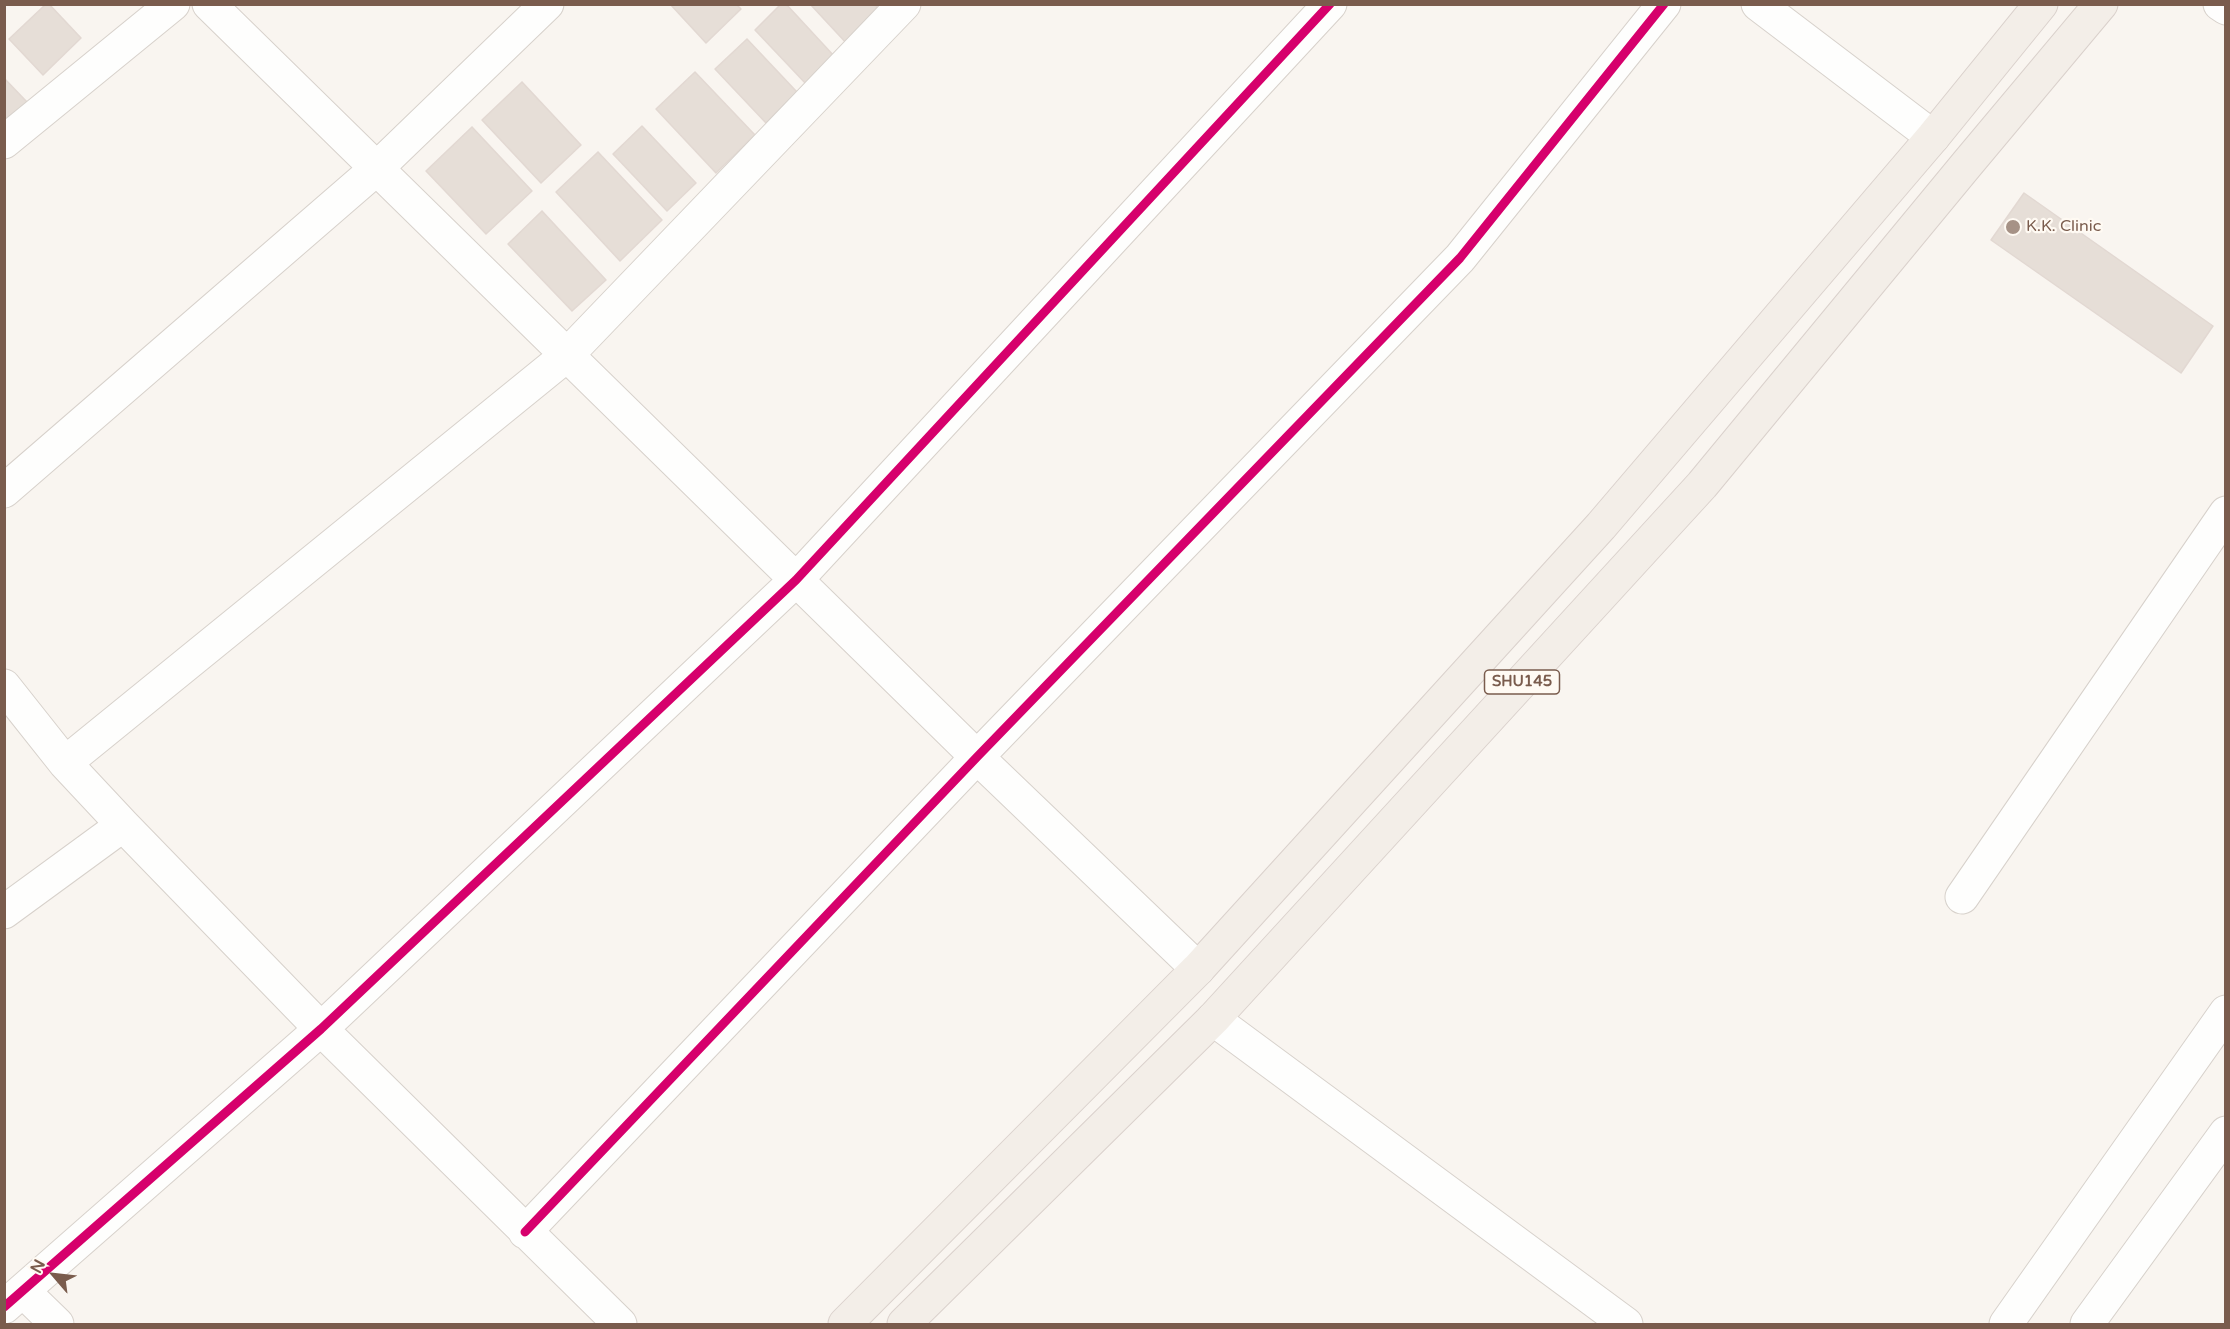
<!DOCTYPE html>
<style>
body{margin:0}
#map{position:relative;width:2230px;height:1329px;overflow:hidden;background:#f9f5f0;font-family:"Varela Round",sans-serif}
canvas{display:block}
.frame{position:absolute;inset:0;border:6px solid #7a5c4d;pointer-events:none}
.north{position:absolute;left:24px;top:1245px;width:60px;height:60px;-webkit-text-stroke:4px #fffaf3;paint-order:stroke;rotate:298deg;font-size:16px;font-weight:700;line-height:24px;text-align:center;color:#7a5c4d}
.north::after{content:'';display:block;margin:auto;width:21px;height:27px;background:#7a5c4d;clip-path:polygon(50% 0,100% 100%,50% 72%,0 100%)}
</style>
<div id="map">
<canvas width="2230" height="1329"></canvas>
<div class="frame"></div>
<div class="north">N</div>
</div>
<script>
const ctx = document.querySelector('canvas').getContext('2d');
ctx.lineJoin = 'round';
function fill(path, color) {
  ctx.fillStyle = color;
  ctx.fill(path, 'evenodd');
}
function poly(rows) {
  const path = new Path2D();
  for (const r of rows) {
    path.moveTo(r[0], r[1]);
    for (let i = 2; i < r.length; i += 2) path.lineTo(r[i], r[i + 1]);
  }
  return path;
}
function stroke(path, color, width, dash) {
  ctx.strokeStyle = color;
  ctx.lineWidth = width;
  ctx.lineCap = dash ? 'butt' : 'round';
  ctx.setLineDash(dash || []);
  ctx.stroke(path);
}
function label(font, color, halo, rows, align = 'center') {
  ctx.font = font + ' "Varela Round",sans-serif';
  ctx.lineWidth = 4.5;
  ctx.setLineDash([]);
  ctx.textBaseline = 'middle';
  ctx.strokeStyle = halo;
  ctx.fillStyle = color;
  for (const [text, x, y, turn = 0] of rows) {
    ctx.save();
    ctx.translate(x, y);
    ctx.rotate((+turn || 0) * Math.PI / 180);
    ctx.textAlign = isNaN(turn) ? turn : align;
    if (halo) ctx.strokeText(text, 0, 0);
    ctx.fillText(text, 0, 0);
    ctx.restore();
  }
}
const building = poly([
 [46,4,49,4,81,38,43,75,9,39,46,4],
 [670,4,736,4,741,9,706,43,670,4],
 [781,4,786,4,835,57,807,85,755,30,781,4],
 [810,4,874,4,883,14,849,46,810,4],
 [747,39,797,92,766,123,715,69,747,39],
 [695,72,755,135,716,173,656,109,695,72],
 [4,78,28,103,4,125,4,78],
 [522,82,581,145,541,183,482,120,522,82],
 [642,126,696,183,667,211,613,154,642,126],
 [472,127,532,191,486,234,426,171,472,127],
 [598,152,662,220,620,261,556,192,598,152],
 [2024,193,2213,326,2181,373,1991,240,2024,193],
 [542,211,606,280,572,311,508,244,542,211]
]);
fill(building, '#e6ded7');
stroke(building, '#e2d8d2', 1.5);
const minor = poly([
 [209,4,977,757,1198,969],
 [1758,4,1933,137],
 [2220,4,2226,8],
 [4,142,173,4],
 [4,491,376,169,547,4],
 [4,686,65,763,123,825,321,1029,620,1324],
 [65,763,567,355,904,4],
 [1962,897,2226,513],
 [4,912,123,825],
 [1213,1019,1626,1324],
 [525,1232,977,757,1460,258,1664,4],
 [23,1291,57,1324],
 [4,1307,321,1029,796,580,1330,4],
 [2006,1324,2226,1012],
 [2087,1324,2226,1133]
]);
const major = poly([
 [845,1324,1198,969,1601,526,1933,137,2041,4],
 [904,1324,1213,1019,1702,485,1967,164,2101,4]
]);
stroke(minor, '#d7d1cb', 35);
stroke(major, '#dad1cc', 35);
stroke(minor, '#fefefd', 33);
stroke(major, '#f3eee8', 33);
stroke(poly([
 [525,1232,977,757,1460,258,1664,4],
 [4,1307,321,1029,796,580,1330,4]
]), '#d6006c', 9);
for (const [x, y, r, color] of [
 [2013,227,8,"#a69286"]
]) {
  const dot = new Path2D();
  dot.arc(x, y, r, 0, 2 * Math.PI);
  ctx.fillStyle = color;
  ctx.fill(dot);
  stroke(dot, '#fffaf3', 2);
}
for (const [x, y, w] of [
 [1522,682,75]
]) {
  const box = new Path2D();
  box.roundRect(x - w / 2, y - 12, w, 24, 4.5);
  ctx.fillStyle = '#fffaf3';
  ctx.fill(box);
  stroke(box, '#7a5c4d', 1.5);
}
label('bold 15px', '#7a5c4d', null, [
 ["SHU145",1522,682]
]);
label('16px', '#7a5c4d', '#fffaf3', [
 ["K.K. Clinic",2026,227]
], 'left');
</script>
